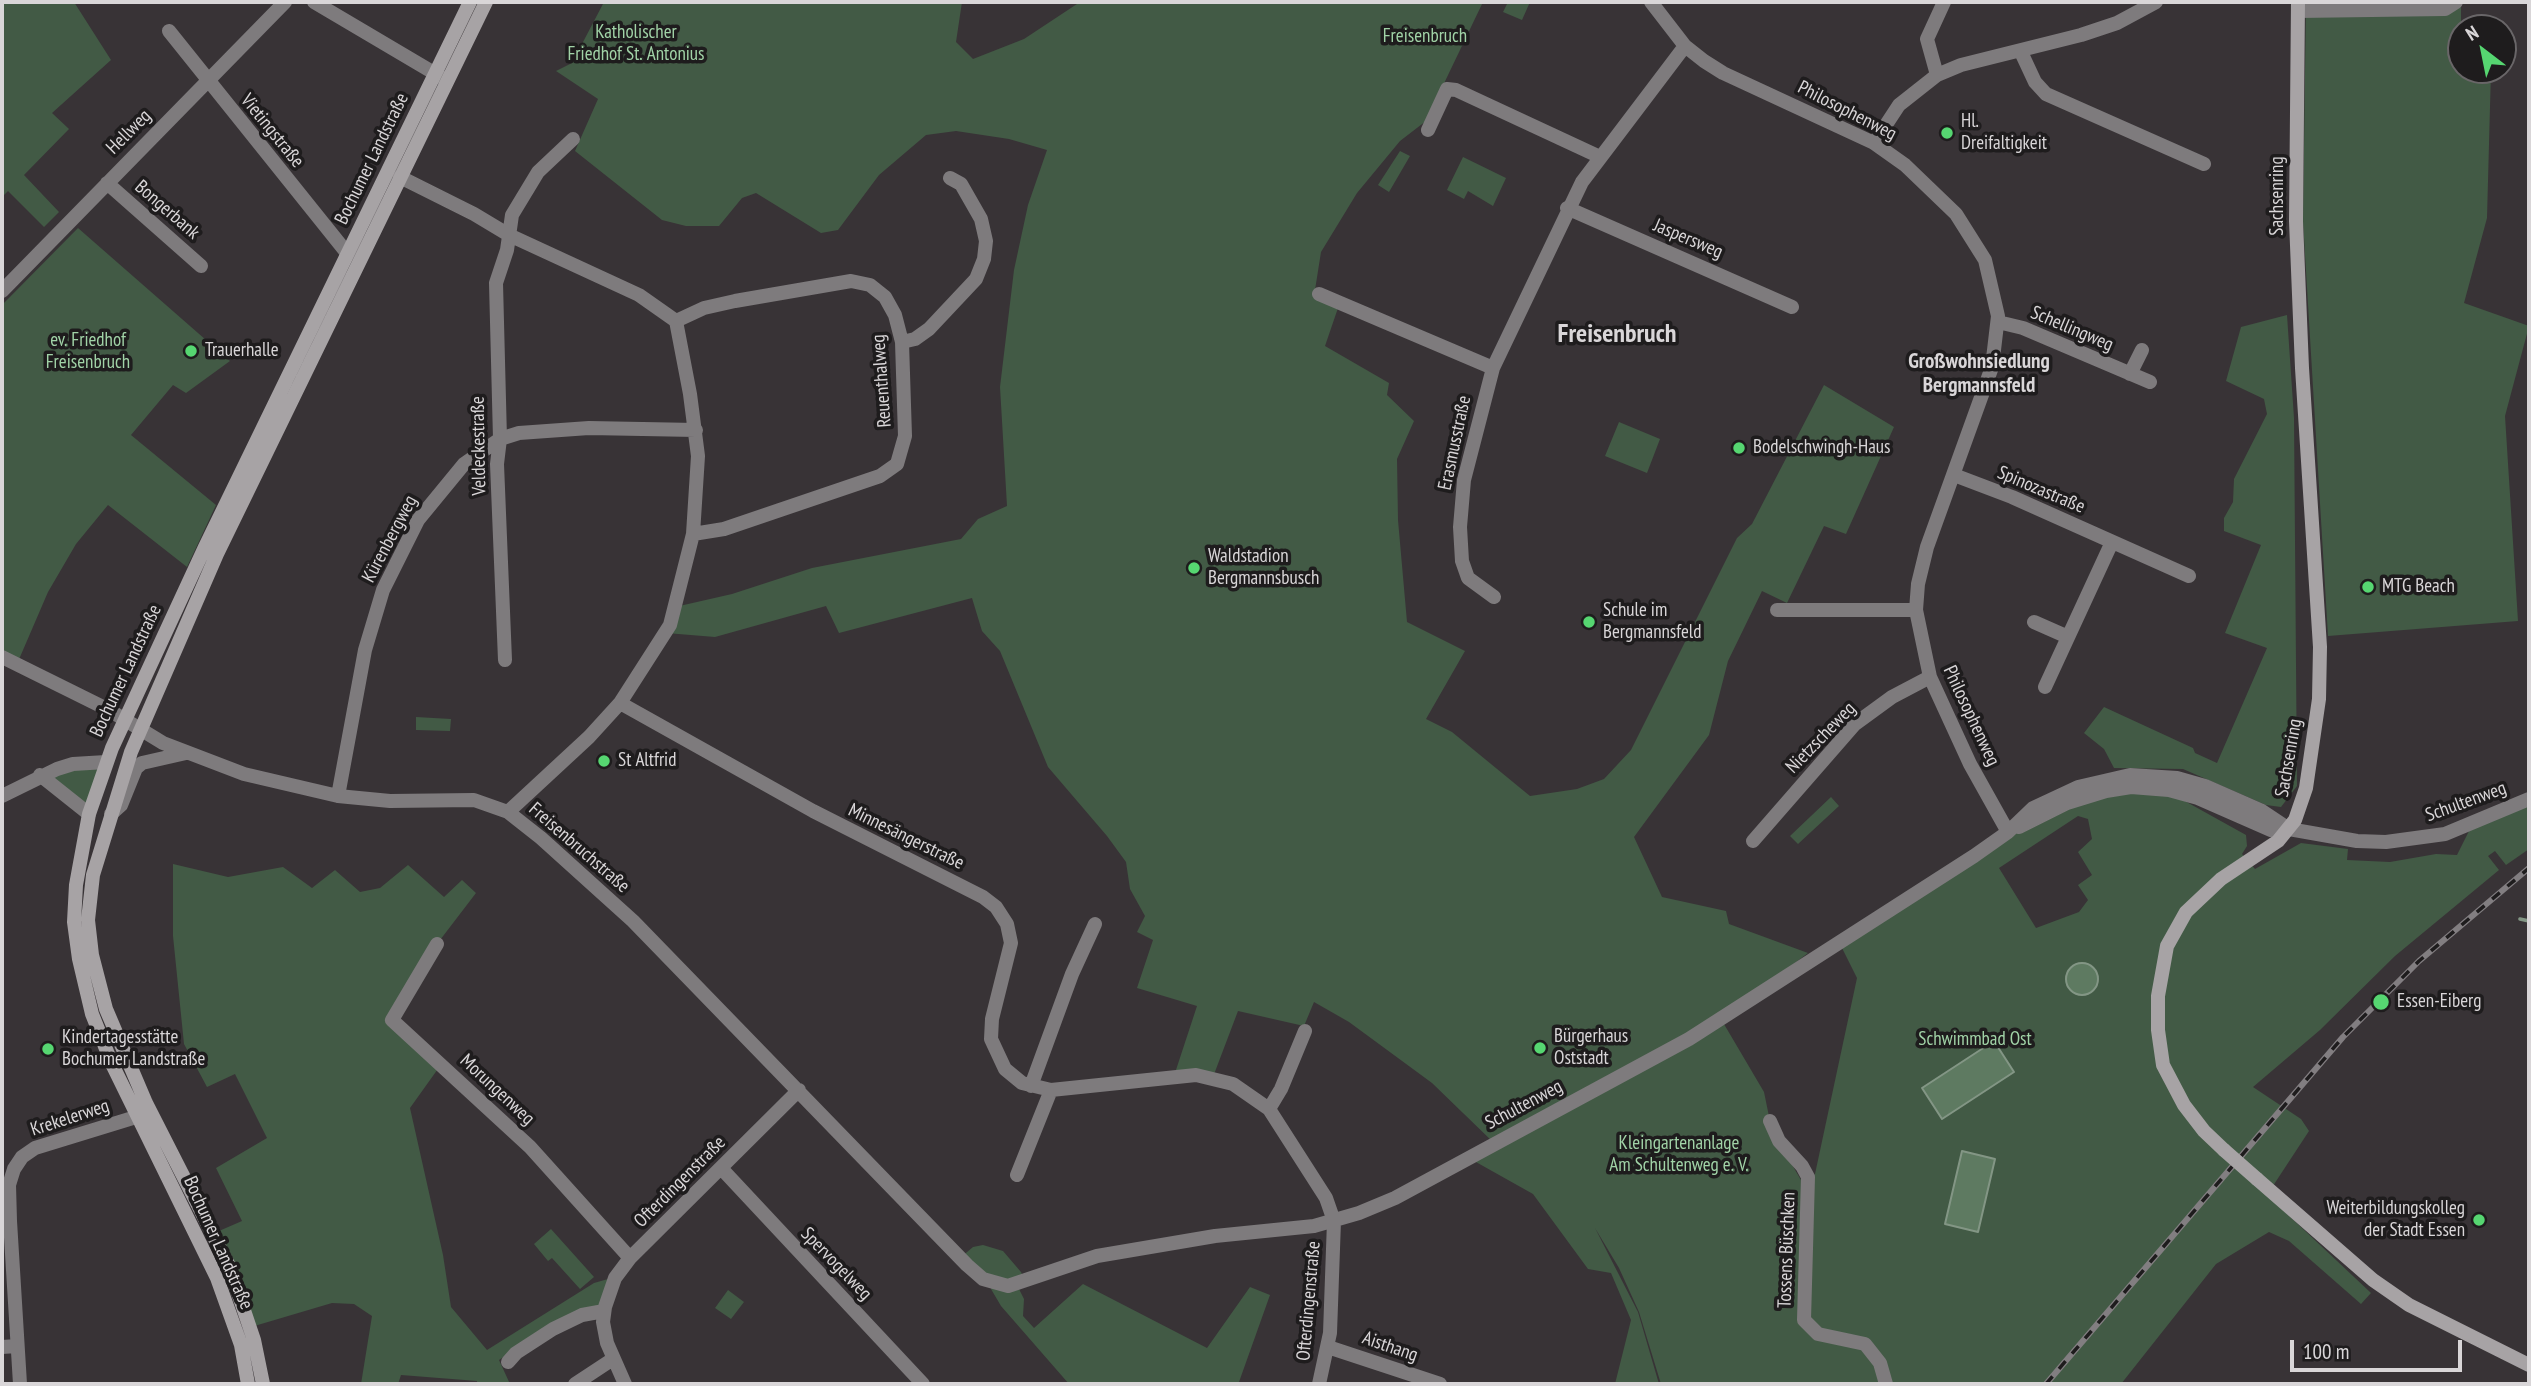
<!DOCTYPE html>
<meta charset="utf-8">
<style>
body{margin:0}
#map{position:relative;width:2531px;height:1386px;overflow:hidden;background:#383336;font-family:"PT Sans Narrow",sans-serif}
canvas{display:block}
.frame{position:absolute;inset:0;border:4px solid #d9d6d8;pointer-events:none}
.north{position:absolute;left:2447px;top:14px;width:70px;height:70px;box-sizing:border-box;background:#1e1c1d;border:2px solid #696668;border-radius:50%;rotate:328deg;font-size:19px;font-weight:700;line-height:28px;text-align:center;color:#d9d6d8}
.north::after{content:'';display:block;margin:auto;width:24px;height:32px;background:#56d671;clip-path:polygon(50% 0,100% 100%,50% 72%,0 100%)}
.scale{position:absolute;left:2290px;top:1340px;width:172px;height:32px;box-sizing:border-box;border:4px solid #d9d6d8;border-top:0;padding-left:9px;font-size:21px;line-height:24px;white-space:nowrap;color:#d9d6d8;-webkit-text-stroke:5px #1e1c1d;paint-order:stroke}
</style>
<div id="map">
<canvas width="2531" height="1386"></canvas>
<div class="frame"></div>
<div class="north">N</div>
<div class="scale">100 m</div>
</div>
<script>
const ctx = document.querySelector('canvas').getContext('2d');
ctx.lineJoin = 'round';
function fill(path, color) {
  ctx.fillStyle = color;
  ctx.fill(path, 'evenodd');
}
function poly(rows) {
  const path = new Path2D();
  for (const r of rows) {
    if (r.length === 3) {
      path.moveTo(r[0] + r[2], r[1]);
      path.arc(r[0], r[1], r[2], 0, 2 * Math.PI);
      continue;
    }
    path.moveTo(r[0], r[1]);
    for (let i = 2; i < r.length; i += 2) path.lineTo(r[i], r[i + 1]);
  }
  return path;
}
function stroke(path, color, width, dash) {
  ctx.strokeStyle = color;
  ctx.lineWidth = width;
  ctx.lineCap = dash ? 'butt' : 'round';
  ctx.setLineDash(dash || []);
  ctx.stroke(path);
}
function label(font, color, halo, rows, align = 'center') {
  ctx.font = font + ' "PT Sans Narrow",sans-serif';
  ctx.lineWidth = 7;
  ctx.setLineDash([]);
  ctx.textBaseline = 'middle';
  ctx.strokeStyle = halo;
  ctx.fillStyle = color;
  for (const [text, x, y, turn = 0] of rows) {
    ctx.save();
    ctx.translate(x, y);
    ctx.rotate((+turn || 0) * Math.PI / 180);
    ctx.textAlign = isNaN(turn) ? turn : align;
    if (halo) ctx.strokeText(text, 0, 0);
    ctx.fillText(text, 0, 0);
    ctx.restore();
  }
}
fill(poly([
 [2,2,74,2,111,60,52,113,69,129,24,175,59,212,44,227,8,191,2,197],
 [604,2,962,2,956,42,973,59,1024,39,1080,2,1483,2,1426,121,1400,141,1357,193,1321,252,1315,290,1338,308,1325,346,1389,383,1387,395,1414,421,1397,459,1398,520,1407,622,1465,651,1426,719,1452,732,1530,796,1577,789,1604,779,1631,750,1737,538,1752,524,1824,385,1894,427,1846,534,1824,526,1787,603,1762,591,1728,661,1709,735,1634,837,1662,897,1726,911,1729,924,1808,953,1721,1019,1764,1092,1772,1131,1804,1185,1815,1174,1857,978,1840,944,2009,832,2106,791,2165,790,2246,835,2247,846,2242,854,2255,869,2301,843,2348,849,2347,860,2390,862,2436,854,2457,855,2472,825,2529,799,2529,849,2506,865,2495,851,2488,856,2499,870,2395,956,2320,1030,2253,1087,2301,1119,2309,1131,2267,1195,2371,1293,2361,1304,2289,1241,2269,1232,2216,1264,2121,1384,1661,1384,1639,1312,1619,1268,1595,1228,1638,1312,1659,1384,1615,1384,1631,1320,1611,1273,1588,1269,1533,1194,1467,1157,1494,1143,1432,1083,1349,1022,1314,1002,1304,1026,1238,1011,1213,1077,1174,1076,1197,1006,1137,988,1153,940,1137,932,1145,916,1130,889,1126,862,1107,836,1048,767,1000,651,982,631,972,598,839,633,826,606,715,637,666,633,675,607,732,594,812,568,961,539,978,519,1007,506,1000,387,1014,270,1028,205,1047,150,1009,139,956,131,926,135,879,175,838,230,821,233,756,193,742,198,719,226,686,226,662,220,575,151,598,99,556,71,572,63],
 [2078,816,2088,819,2092,839,2078,852,2092,875,2078,885,2088,900,2079,912,2036,928,1999,868],
 [1508,2,1530,2,1522,20,1503,12],
 [2306,2,2461,2,2461,70,2491,70,2487,218,2464,303,2529,326,2505,416,2518,621,2328,636,2303,221],
 [1400,151,1410,156,1389,192,1378,185],
 [1463,157,1506,178,1493,206,1468,191,1464,199,1447,190],
 [78,228,230,361,186,393,173,385,131,435,216,505,187,567,108,505,76,544,48,592,17,664,2,657,2,305],
 [2287,315,2294,418,2297,786,2281,807,2266,805,2183,769,2114,768,2104,749,2084,733,2104,707,2193,748,2195,753,2217,763,2267,648,2225,633,2261,545,2224,531,2224,518,2233,502,2234,479,2267,414,2264,399,2226,381,2241,327],
 [1619,422,1660,439,1647,473,1605,456],
 [416,717,451,719,450,731,416,730],
 [106,763,89,813,42,775],
 [1831,797,1839,806,1798,844,1790,836],
 [173,864,228,877,283,867,312,888,335,870,360,892,380,888,408,865,444,897,462,880,476,893,437,944,392,1020,440,1066,410,1108,443,1255,451,1307,487,1350,594,1283,615,1277,604,1307,552,1324,499,1360,510,1384,477,1384,477,1381,401,1375,398,1384,361,1384,372,1316,354,1304,332,1303,251,1327,212,1234,242,1221,216,1168,267,1138,235,1074,207,1087,184,1044,173,936],
 [551,1229,594,1277,580,1289,552,1258,548,1261,534,1244],
 [983,1245,1003,1251,1021,1272,1026,1282,1017,1285,1024,1299,1023,1316,1034,1328,1083,1284,1207,1348,1250,1287,1270,1295,1239,1382,1242,1384,1069,1384,1001,1306,991,1289,990,1282,960,1258,973,1247],
 [728,1290,744,1302,731,1319,715,1308]
]), '#425a45');
const water = poly([
 [2082,979,16],
 [1994,1041,2014,1072,1942,1119,1922,1088,1994,1041],
 [1962,1151,1995,1159,1978,1232,1945,1224,1962,1151]
]);
fill(water, '#5e7a61');
stroke(water, '#839685', 2);
stroke(poly([
 [2520,919,2529,921]
]), '#839685', 3.5);
stroke(poly([
 [314,2,446,80],
 [1651,2,1685,46,1704,61,1723,73,1874,143,1905,165,1956,214,1985,260,1998,316,1992,367,1927,547,1918,584,1916,610,1930,677,1970,764,2008,832],
 [2298,11,2445,9,2456,2],
 [169,31,347,253],
 [2021,52,2035,82,2046,94,2204,164],
 [1937,75,1927,39,1944,2],
 [1428,130,1447,89,1456,90,1598,156],
 [1874,143,1899,105,1937,75,1961,65,2081,35,2117,23,2156,2],
 [400,177,474,214,509,235,639,295,676,321,690,394,698,456,693,534,670,625,620,703,589,737,508,812],
 [107,183,201,266],
 [1567,208,1792,307],
 [2,291,285,2],
 [1319,294,1493,368],
 [676,321,704,308,735,301,851,281,870,285,885,297,895,315,902,342,905,436,897,464,880,476,724,529,693,534],
 [1998,322,2023,328,2150,382],
 [902,342,915,339,929,329,976,279,984,259,986,241,981,219,961,184,950,178],
 [2130,374,2142,350],
 [1954,475,2012,497,2189,576],
 [1494,597,1468,578,1462,561,1460,527,1464,480,1493,368,1582,182,1685,46],
 [1777,610,1916,610],
 [2034,622,2068,637],
 [2,657,109,710,163,743,244,774,338,796,390,801,474,800,508,812,541,838,633,921,967,1265,983,1279,1008,1286,1097,1256,1215,1236,1314,1226,1359,1213,1395,1198,1689,1039,1974,856,2008,832,2033,808,2078,787,2130,775,2177,778,2205,786,2262,811,2289,829],
 [505,660,497,464,500,439,496,283,507,250,512,215,538,172,573,139],
 [2045,687,2112,542],
 [620,703,813,811,983,897,996,907,1007,924,1011,943,992,1019,991,1039,1005,1069,1022,1083,1051,1090,1196,1075,1233,1084,1269,1109,1326,1198,1334,1221,1330,1333,1319,1384],
 [40,775,89,814],
 [2,796,57,769,73,764,106,762],
 [338,796,365,650,383,590,418,520,464,464,500,439,519,433,589,428,696,430],
 [111,814,121,805,136,768,142,763,186,753],
 [2019,827,2067,803,2106,791,2131,787,2169,790,2198,798,2271,830,2289,829,2357,841,2386,842,2445,834,2529,799],
 [1753,841,1855,724,1892,697,1930,677],
 [437,944,392,1020,530,1147,630,1258],
 [1031,1086,1072,974,1095,924],
 [1269,1109,1281,1089,1305,1031],
 [1770,1121,1779,1141,1802,1166,1808,1177,1804,1320,1818,1334,1865,1344,1880,1363,1886,1384],
 [721,1168,923,1384],
 [1017,1175,1051,1090],
 [2,1347,17,1346],
 [1328,1347,1440,1384],
 [508,1362,516,1353,553,1329,582,1315,604,1311],
 [20,1384,10,1221,9,1185,14,1169,22,1157,35,1148,149,1113],
 [575,1384,613,1359],
 [625,1384,607,1343,603,1322,605,1307,615,1278,630,1258,799,1090]
]), '#7e7b7d', 14);
stroke(poly([
 [2224,1150,2204,1131,2184,1105,2163,1065,2158,1030,2158,996,2167,946,2186,912,2221,879,2278,841,2295,820,2306,788,2319,699,2320,647,2302,368,2296,221,2298,2],
 [2257,1179,2373,1280,2409,1305,2529,1365],
 [248,1384,241,1345,217,1278,112,1064,92,1014,79,959,74,922,76,885,89,814,112,748,205,547,470,2],
 [263,1384,254,1340,229,1266,146,1103,106,1009,92,955,88,920,93,875,131,752,217,554,486,2]
]), '#a7a3a5', 14);
const rail = poly([
 [2046,1384,2343,1037,2419,961,2529,868]
]);
stroke(rail, '#827e81', 6);
stroke(rail, '#1e1c1d', 3.5, [10]);
stroke(poly([
 [2224,1150,2257,1179]
]), '#a7a3a5', 14);
for (const [x, y, r, color] of [
 [1947,133,7,"#56d671"],
 [191,351,7,"#56d671"],
 [1739,448,7,"#56d671"],
 [1194,568,7,"#56d671"],
 [2368,587,7,"#56d671"],
 [1589,622,7,"#56d671"],
 [604,761,7,"#56d671"],
 [2381,1002,9,"#56d671"],
 [1540,1048,7,"#56d671"],
 [48,1049,7,"#56d671"],
 [2479,1220,7,"#56d671"]
]) {
  const dot = new Path2D();
  dot.arc(x, y, r, 0, 2 * Math.PI);
  ctx.fillStyle = color;
  ctx.fill(dot);
  stroke(dot, '#1e1c1d', 2.5);
}
label('19px', '#a1d3a7', '#1e1c1d', [
 ["Katholischer",636,33],
 ["Friedhof St. Antonius",636,55],
 ["Freisenbruch",1425,37],
 ["ev. Friedhof",88,341],
 ["Freisenbruch",88,363],
 ["Schwimmbad Ost",1975,1040],
 ["Kleingartenanlage",1679,1144],
 ["Am Schultenweg e. V.",1679,1166]
]);
label('19px', '#d9d6d8', '#1e1c1d', [
 ["Philosophenweg",1847,111,27],
 ["Vietingstraße",272,131,51],
 ["Hellweg",129,132,-45],
 ["Bochumer Landstraße",372,159,-64],
 ["Sachsenring",2278,196,-90],
 ["Bongerbank",167,210,41],
 ["Jaspersweg",1688,239,23],
 ["Schellingweg",2072,329,23],
 ["Reuenthalweg",882,381,-94],
 ["Erasmusstraße",1455,443,-78],
 ["Veldeckestraße",479,446,-91],
 ["Spinozastraße",2041,490,23],
 ["Kürenbergweg",390,539,-62],
 ["Bochumer Landstraße",126,671,-65],
 ["Philosophenweg",1971,716,65],
 ["Nietzscheweg",1821,738,-46],
 ["Sachsenring",2289,758,-80],
 ["Schultenweg",2466,802,-20],
 ["Minnesängerstraße",906,837,26],
 ["Freisenbruchstraße",579,848,41],
 ["Morungenweg",497,1090,43],
 ["Schultenweg",1524,1105,-28],
 ["Krekelerweg",70,1118,-18],
 ["Ofterdingenstraße",680,1182,-45],
 ["Bochumer Landstraße",218,1243,66],
 ["Tossens Büschken",1787,1250,-88],
 ["Spervogelweg",836,1264,46],
 ["Ofterdingenstraße",1309,1301,-85],
 ["Aisthang",1390,1347,19]
]);
label('19px', '#d9d6d8', '#1e1c1d', [
 ["Hl.",1961,122],
 ["Dreifaltigkeit",1961,144],
 ["Trauerhalle",205,351],
 ["Bodelschwingh-Haus",1753,448],
 ["Waldstadion",1208,557],
 ["Bergmannsbusch",1208,579],
 ["MTG Beach",2382,587],
 ["Schule im",1603,611],
 ["Bergmannsfeld",1603,633],
 ["St Altfrid",618,761],
 ["Essen-Eiberg",2397,1002],
 ["Bürgerhaus",1554,1037],
 ["Oststadt",1554,1059],
 ["Kindertagesstätte",62,1038],
 ["Bochumer Landstraße",62,1060],
 ["Weiterbildungskolleg",2465,1209,"right"],
 ["der Stadt Essen",2465,1231,"right"]
], 'left');
label('bold 21px', '#d9d6d8', '#1e1c1d', [
 ["Großwohnsiedlung",1979,362],
 ["Bergmannsfeld",1979,386]
]);
label('bold 26px', '#d9d6d8', '#1e1c1d', [
 ["Freisenbruch",1617,335]
]);
</script>
